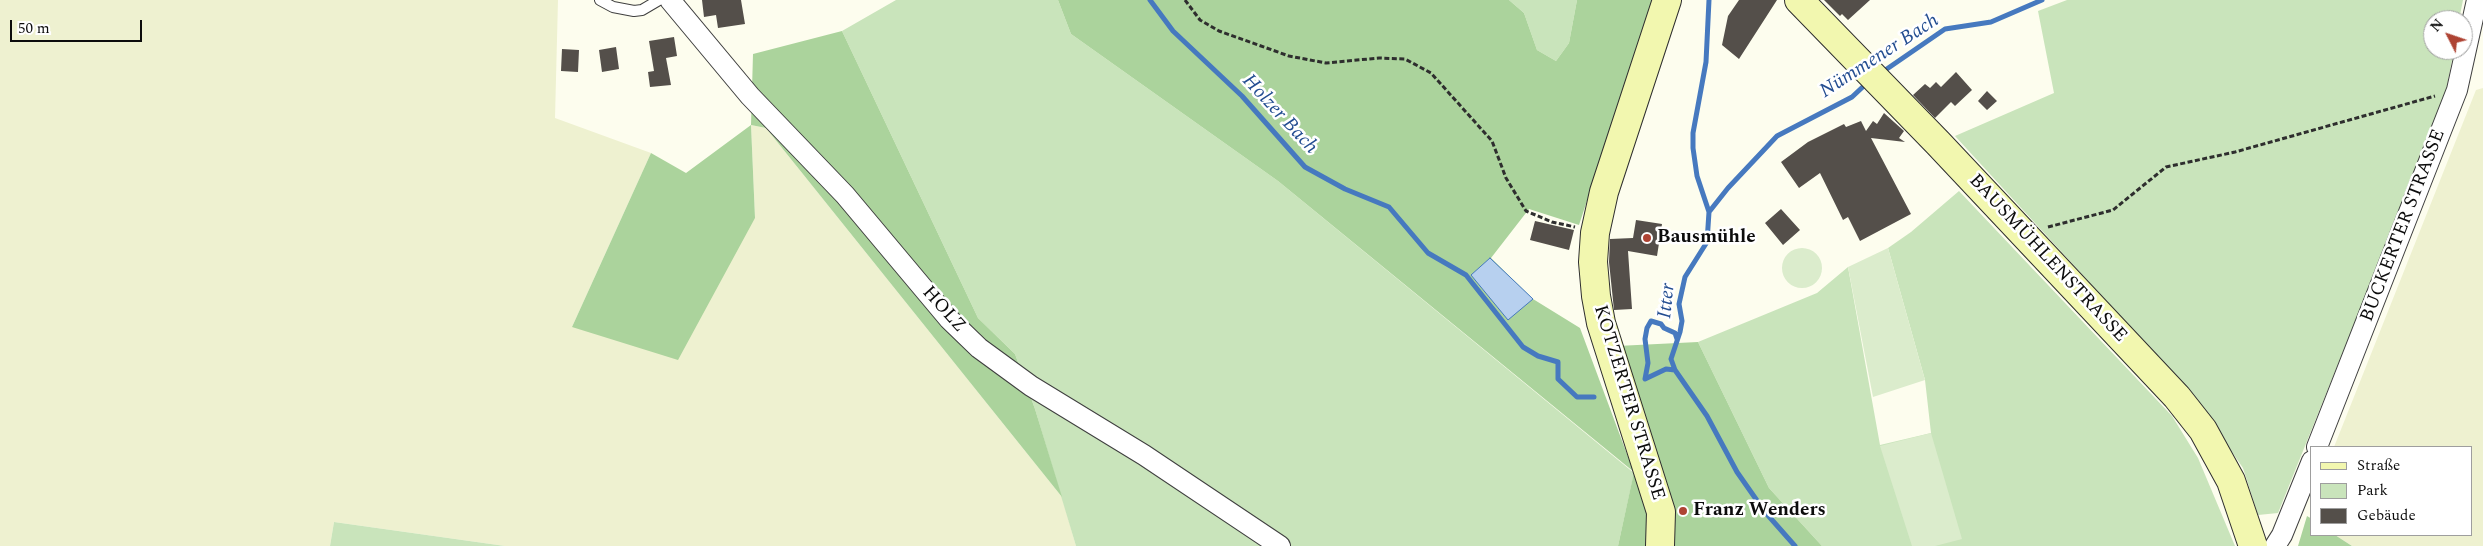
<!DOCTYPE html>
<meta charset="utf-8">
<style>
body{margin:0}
#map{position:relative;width:2483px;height:546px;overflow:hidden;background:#fdfdee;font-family:Spectral,serif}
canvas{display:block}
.legend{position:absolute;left:2310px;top:446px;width:162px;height:90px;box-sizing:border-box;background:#fff;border:1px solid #9e9e9e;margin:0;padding:6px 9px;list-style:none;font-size:15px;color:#0c0c0c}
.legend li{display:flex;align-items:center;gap:10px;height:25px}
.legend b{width:25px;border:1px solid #9e9e9e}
.north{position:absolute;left:2423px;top:10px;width:50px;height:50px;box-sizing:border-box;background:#fff;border:1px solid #9e9e9e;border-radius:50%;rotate:311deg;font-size:14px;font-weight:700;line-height:20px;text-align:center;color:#0c0c0c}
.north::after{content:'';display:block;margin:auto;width:18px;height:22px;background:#ae4333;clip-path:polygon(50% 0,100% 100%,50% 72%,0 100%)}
.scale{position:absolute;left:10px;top:20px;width:132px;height:22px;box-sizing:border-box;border:2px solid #0c0c0c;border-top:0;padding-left:6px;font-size:15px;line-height:18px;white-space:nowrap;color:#0c0c0c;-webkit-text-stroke:4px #fff;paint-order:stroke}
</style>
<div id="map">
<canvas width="2483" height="546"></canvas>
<ul class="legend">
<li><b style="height:6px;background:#f2f7af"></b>Straße</li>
<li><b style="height:14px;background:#c9e4bb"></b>Park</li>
<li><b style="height:14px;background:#544f4a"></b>Gebäude</li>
</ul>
<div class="north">N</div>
<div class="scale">50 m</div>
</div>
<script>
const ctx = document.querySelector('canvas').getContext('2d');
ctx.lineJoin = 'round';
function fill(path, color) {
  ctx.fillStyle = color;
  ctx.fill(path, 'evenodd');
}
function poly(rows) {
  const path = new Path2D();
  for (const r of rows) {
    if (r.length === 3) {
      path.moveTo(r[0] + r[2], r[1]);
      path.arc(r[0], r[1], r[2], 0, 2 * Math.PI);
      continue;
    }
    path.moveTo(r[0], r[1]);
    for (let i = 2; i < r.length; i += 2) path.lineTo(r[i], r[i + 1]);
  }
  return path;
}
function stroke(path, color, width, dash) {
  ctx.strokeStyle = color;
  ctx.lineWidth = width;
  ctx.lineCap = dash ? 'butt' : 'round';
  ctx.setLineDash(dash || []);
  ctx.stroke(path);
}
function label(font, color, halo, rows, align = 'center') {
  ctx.font = font + ' Spectral,serif';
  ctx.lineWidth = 5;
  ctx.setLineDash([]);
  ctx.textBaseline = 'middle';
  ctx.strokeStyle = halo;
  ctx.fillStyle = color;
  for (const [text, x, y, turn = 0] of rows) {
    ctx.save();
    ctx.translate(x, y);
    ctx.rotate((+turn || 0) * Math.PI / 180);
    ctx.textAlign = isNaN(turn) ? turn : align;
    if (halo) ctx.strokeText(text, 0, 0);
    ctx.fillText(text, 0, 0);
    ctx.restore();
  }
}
fill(poly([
 [0,0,558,0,555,118,651,153,572,327,755,218,751,125,766,128,1062,497,1076,546,505,546,334,522,330,546,0,546],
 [2483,88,2483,546,2352,546,2335,535,2472,535,2472,447,2334,447,2476,90]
]), '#eef1d0');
fill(poly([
 [896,0,1058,0,1071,34,1278,181,1634,473,1618,546,1076,546,1035,409,1015,354,978,318,842,31],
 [1509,0,1577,0,1569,43,1556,61,1537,50,1524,13],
 [2067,0,2463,0,2459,20,2433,20,2433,50,2454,50,2444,101,2278,513,2258,515,2243,468,2192,394,1955,136,2054,93,2038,11],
 [1959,191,2172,416,2198,458,2235,546,1822,546,1769,488,1698,342,1817,293,1848,267,1880,445,1931,433,1925,380,1888,248,1911,232],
 [334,522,505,546,330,546]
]), '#c9e4bb');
fill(poly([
 [1058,0,1509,0,1524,13,1537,50,1556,61,1569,43,1577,0,1653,0,1579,225,1529,209,1491,258,1533,299,1580,328,1634,473,1617,346,1698,342,1769,488,1822,546,1618,546,1634,472,1278,181,1071,34],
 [842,31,978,318,1015,354,1035,409,1062,497,766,128,751,125,755,218,678,360,572,327,651,153,686,173,751,125,753,54],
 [2307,516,2312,519,2312,535,2335,535,2352,546,2298,546]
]), '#abd39c');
fill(poly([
 [1888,248,1925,380,1873,397,1848,267],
 [1802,268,20],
 [1931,433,1962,539,1935,546,1912,546,1880,446]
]), '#dbeccc');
const water = poly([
 [1490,258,1533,299,1508,320,1471,275,1490,258]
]);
fill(water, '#b7d0ef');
stroke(water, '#4679bf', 1);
stroke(poly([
 [1150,0,1173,31,1242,96,1305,167,1345,189,1389,207,1428,253,1466,275,1523,347,1538,356,1558,362,1558,379,1577,397,1594,397],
 [1709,0,1706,62,1693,133,1693,148,1697,176,1709,212,1707,242,1685,277,1679,304,1682,321,1680,332,1671,359,1675,370,1707,416,1737,472,1765,512,1795,546],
 [1881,73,1945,29,1991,22,2042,0],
 [1709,212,1728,188,1777,136,1852,97,1868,82],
 [1675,370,1666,369,1645,379,1648,363,1645,339,1647,328,1651,321,1661,324,1664,328,1675,333,1677,339]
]), '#4679bf', 5);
fill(poly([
 [702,0,741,0,745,24,718,28,716,15,704,17],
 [1739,0,1777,0,1739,59,1722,45,1728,16],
 [1824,0,1870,0,1848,20,1842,14,1840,16],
 [674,37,677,56,666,58,671,85,650,87,648,72,654,71,649,41],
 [616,47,619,69,602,72,599,50],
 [562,49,579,50,578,72,561,71],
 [1956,72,1972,90,1955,106,1951,102,1935,118,1913,95,1925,84,1930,88,1936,82,1941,87],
 [1987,91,1997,101,1987,110,1978,101],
 [1884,113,1904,131,1899,138,1905,142,1871,138,1911,214,1860,241,1848,217,1843,220,1820,173,1799,188,1781,162,1808,142,1844,124,1846,127,1861,121,1866,131,1873,121,1877,124],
 [1781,209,1800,230,1783,245,1765,223],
 [1636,220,1662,224,1657,256,1628,251,1632,309,1614,310,1609,262,1610,239,1633,238],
 [1535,221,1574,230,1569,250,1530,240]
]), '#544f4a');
const lane = poly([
 [600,0,613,7,634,11,642,10,659,0]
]);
const street = poly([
 [670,0,750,96,845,195,949,319,979,348,1031,386,1144,455,1280,546],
 [2317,447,2457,90,2477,0],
 [2275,546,2282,535,2312,461]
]);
const secondary = poly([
 [1799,0,1938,143,2177,397,2203,430,2231,481,2253,546],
 [1660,546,1661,512,1601,323,1596,296,1593,262,1595,233,1604,192,1667,0]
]);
stroke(lane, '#3f3f3f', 12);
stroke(street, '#3f3f3f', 22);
stroke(secondary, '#2e2e2e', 30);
stroke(poly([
 [1185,0,1200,20,1219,31,1289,56,1326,63,1379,58,1405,59,1431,73,1492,141,1506,178,1526,211,1552,222,1575,227],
 [2048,227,2113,210,2166,167,2235,152,2435,96]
]), '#2e2e2e', 3, [5, 2.5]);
stroke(lane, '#fff', 10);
stroke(street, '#fff', 20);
stroke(secondary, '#f2f7af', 28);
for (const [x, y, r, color] of [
 [1647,238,5,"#ae4333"],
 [1683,511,5,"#ae4333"]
]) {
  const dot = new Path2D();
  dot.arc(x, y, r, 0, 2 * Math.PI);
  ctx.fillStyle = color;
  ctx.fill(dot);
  stroke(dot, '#fff', 2);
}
label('19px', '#0c0c0c', '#fff', [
 ["BUCKERTER STRASSE",2404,226,-69],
 ["BAUSMÜHLENSTRASSE",2047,259,47],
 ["HOLZ",943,310,48],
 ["KOTZERTER STRASSE",1628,403,73]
]);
label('bold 19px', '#0c0c0c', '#fff', [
 ["Bausmühle",1657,238],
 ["Franz Wenders",1693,511]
], 'left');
label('italic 20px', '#234d91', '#fff', [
 ["Nümmener Bach",1880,57,-33],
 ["Holzer Bach",1279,115,47],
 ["Itter",1668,301,-84]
]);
</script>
